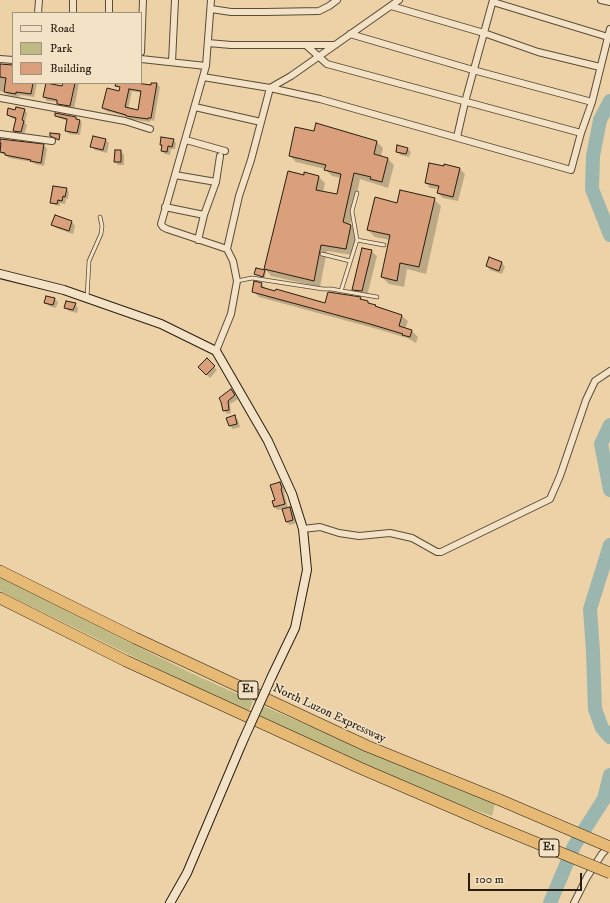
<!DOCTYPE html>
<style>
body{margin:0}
#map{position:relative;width:610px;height:903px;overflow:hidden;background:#edd2a8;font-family:"IM FELL DW Pica",serif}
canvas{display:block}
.legend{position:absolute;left:12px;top:12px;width:130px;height:72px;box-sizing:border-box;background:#f3e2c6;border:1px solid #a1947e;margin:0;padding:5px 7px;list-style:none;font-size:12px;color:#271e11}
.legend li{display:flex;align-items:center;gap:8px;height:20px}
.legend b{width:20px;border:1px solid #a1947e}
.scale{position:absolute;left:468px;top:873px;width:114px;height:18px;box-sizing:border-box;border:2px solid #271e11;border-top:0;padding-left:5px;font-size:12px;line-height:14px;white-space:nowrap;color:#271e11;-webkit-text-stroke:3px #f3e2c6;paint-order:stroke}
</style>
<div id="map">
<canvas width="610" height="903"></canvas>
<ul class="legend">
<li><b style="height:5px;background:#f3e2c6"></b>Road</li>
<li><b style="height:11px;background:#bfba83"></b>Park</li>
<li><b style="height:11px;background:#daa07c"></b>Building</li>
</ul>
<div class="scale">100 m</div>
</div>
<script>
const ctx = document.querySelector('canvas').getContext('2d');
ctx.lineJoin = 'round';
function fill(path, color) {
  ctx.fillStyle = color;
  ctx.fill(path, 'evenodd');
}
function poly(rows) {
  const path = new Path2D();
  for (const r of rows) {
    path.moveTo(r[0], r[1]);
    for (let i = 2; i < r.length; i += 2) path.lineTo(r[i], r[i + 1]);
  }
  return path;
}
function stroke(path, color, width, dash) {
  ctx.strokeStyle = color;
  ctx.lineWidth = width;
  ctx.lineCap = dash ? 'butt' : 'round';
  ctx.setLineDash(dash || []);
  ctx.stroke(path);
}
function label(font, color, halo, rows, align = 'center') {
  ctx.font = font + ' "IM FELL DW Pica",serif';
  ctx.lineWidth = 3;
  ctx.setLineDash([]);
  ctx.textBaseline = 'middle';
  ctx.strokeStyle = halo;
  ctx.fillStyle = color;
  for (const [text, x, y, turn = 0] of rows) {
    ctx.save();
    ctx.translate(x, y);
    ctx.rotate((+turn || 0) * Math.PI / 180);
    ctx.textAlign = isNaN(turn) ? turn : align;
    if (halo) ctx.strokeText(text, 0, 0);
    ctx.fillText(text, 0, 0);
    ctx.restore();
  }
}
fill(poly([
 [0,578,191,673,253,701,248,713,0,591],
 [263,706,432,779,495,804,492,816,464,806,411,785,258,717]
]), '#bfba83');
fill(poly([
 [0,65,13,66,13,83,37,83,34,97,20,95,19,97,8,95,5,92,0,91],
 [64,83,79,83,74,109,61,107,58,102,47,101,44,97,63,87],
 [122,83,134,83,152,86,152,84,157,84,160,87,154,121,151,120,150,122,130,119,128,117,106,111,103,108,119,92],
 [132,91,142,93,139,111,128,109],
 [24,109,27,113,25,123,27,125,24,135,17,134,14,131,17,120,11,118,8,115,16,111],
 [56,116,76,118,82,123,80,135,69,134,66,131,68,121,59,118],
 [0,139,44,145,47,149,44,166,35,164,32,162,9,158,6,155,0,153],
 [105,140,109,143,107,153,95,150,92,147],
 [173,140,176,143,175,149,171,149,170,155,165,154,162,151,163,147,161,144],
 [377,142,383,148,381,157,388,159,394,165,388,188,360,179,350,225,357,232,352,255,327,251,320,287,271,276,265,269,304,176,319,177,325,183,323,192,338,195,341,178,332,176,325,169,296,162,290,156],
 [407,148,411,152,409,157,400,155,397,151],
 [121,151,124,155,124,165,118,165,115,162],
 [445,165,460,169,465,174,458,201,443,198,438,193,439,189,430,188,426,183],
 [66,189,69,192,68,199,66,199,65,204,60,203,60,206,55,205,52,202],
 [434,199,441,206,426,274,407,269,404,287,389,284,382,277,390,240,375,237,368,230,398,204],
 [55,217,72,222,75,226,73,234,56,228,53,225],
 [371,251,377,256,367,296,359,295,353,289],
 [502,263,505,267,502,274,490,270,487,266],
 [257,269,266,271,265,278,256,274],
 [261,284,267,289,325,304,360,298,370,304,402,316,408,321,405,329,412,331,418,337,416,343,407,338,377,329,259,297,253,291],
 [55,299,58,302,56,308,49,306,46,303],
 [75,304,78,308,77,313,69,311,65,308],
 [207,360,217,370,210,378,199,367],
 [231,390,238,399,230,404,231,413,227,414,224,410],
 [235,417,238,420,240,427,233,429,230,426],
 [280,483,283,486,285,492,284,492,288,508,293,511,296,523,290,525,286,522,283,509,278,510,274,507]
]), '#0003');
stroke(poly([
 [610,101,600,120,593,156,592,189,610,235],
 [610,425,601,444,610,490],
 [610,545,590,609,593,652,595,709,602,728,610,737],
 [550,903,574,846,604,799,610,775]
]), '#9ab6af', 14);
const building = poly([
 [0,64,13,65,13,83,33,83,31,94,16,92,16,94,4,92,6,78,0,77,0,64],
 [46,83,62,86,63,83,75,83,70,106,57,104,57,100,43,97,46,83],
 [116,83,136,83,151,85,151,83,157,83,151,118,148,118,148,119,126,116,126,115,102,108,107,88,119,91,120,87,115,86,116,83],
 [129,89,141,91,138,110,125,107,129,89],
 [16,107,25,109,22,120,24,121,21,132,13,131,16,118,7,115,8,108,15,110,16,107],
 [55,113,76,117,76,119,80,120,77,133,65,131,67,119,55,116,55,113],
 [316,123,377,141,374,154,388,158,382,182,370,179,371,177,354,173,343,222,351,225,346,249,321,245,314,281,264,269,288,171,304,175,304,172,319,176,316,190,337,194,341,174,324,170,326,165,289,156,295,127,314,131,316,123],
 [50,133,60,134,59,140,50,136,50,133],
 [93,136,106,139,103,150,90,147,93,136],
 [161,137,174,139,172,147,168,146,167,152,161,151,162,145,160,145,161,137],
 [0,139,44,144,41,163,30,161,31,160,5,155,5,153,0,152,1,143,0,143,0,139],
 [397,145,408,148,406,154,396,152,397,145],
 [115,150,121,150,121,162,114,162,115,150],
 [429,163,444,166,444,164,460,168,453,197,437,193,439,186,425,183,429,163],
 [53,186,67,188,65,197,63,196,62,201,58,200,57,204,50,203,53,186],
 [400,190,435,198,419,267,400,263,397,281,381,277,390,235,367,230,375,197,397,203,400,190],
 [55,215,72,221,69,231,51,225,55,215],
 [362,248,372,250,362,291,352,290,362,248],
 [489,257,502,262,499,271,486,266,489,257],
 [256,268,265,270,263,277,254,274,256,268],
 [254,281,262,283,261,287,275,291,276,289,325,303,328,292,361,297,360,299,368,301,368,303,376,305,375,306,402,315,399,326,412,330,410,337,402,335,403,334,370,324,252,292,254,281],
 [46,296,55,298,53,305,44,303,46,296],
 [66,301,76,303,73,310,64,308,66,301],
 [207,358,215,366,206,375,198,367,207,358],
 [231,389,235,395,228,401,229,410,223,411,221,402,219,398,231,389],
 [235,415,237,424,229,426,226,418,235,415],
 [280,482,282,488,281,489,285,504,274,507,272,501,275,500,270,485,280,482],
 [290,507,293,520,286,522,282,509,290,507]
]);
fill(building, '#daa07c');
stroke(building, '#271e11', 1);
const lane = poly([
 [357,240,384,245],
 [322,254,350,261],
 [237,281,252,278,323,289,331,289,377,297],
 [341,291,357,240,352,211,357,193],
 [87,298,89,261,101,234,102,226,100,217]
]);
const street = poly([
 [211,0,206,66,161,224,163,227,167,229,227,249],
 [601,0,610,2],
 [493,2,608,37],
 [391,6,484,33,538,52,600,67],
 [211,9,231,12,265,12,319,11,329,6,337,0],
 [38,13,39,0],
 [73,13,73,0],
 [109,13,109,0],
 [350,34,473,70,592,102],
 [208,43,231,45,335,45],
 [307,46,327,64,581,133],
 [141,52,143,0],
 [0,59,13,60],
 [141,59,206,66],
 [172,62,175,0],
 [203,77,270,88,320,99,571,170,581,133,592,102,610,29],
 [0,98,125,121,150,129],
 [195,107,261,122],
 [0,134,52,141],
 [457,137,465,102,493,0],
 [186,140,225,151],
 [175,175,216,182],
 [165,207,204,215],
 [198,240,204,215,216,182,220,156],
 [216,351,231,314,237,281,233,261,227,249,239,196,251,160,270,88,291,76,399,0],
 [303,529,320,527,339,533,359,536,390,533,412,538,437,552,441,552,546,501,550,499,560,476,586,400,595,381,610,371],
 [574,903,587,877,602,854,609,846]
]);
const secondary = poly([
 [0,274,64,290,161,324,216,351,268,441,292,494,303,529,307,570,295,628,272,676],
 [170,903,187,873,242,743]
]);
const highway = poly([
 [0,571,135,638,367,746,500,800],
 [0,598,126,661,360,768,488,823]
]);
stroke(lane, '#584b37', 4.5);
stroke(street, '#584b37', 8);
stroke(secondary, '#271e11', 10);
stroke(highway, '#271e11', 12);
stroke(lane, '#f3e2c6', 3);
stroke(street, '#f3e2c6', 6);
stroke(secondary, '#f3e2c6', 8);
stroke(highway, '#e6b974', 11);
const secondaryBridge = poly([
 [242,743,272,676]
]);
const highwayBridge = poly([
 [500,800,610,847],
 [488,823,610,873]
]);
stroke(secondaryBridge, '#271e11', 10, []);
stroke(highwayBridge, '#271e11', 12, []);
stroke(secondaryBridge, '#f3e2c6', 8);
stroke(highwayBridge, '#e6b974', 11);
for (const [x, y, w] of [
 [248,690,20],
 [549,848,20]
]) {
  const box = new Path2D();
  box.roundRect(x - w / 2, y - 9, w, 18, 3);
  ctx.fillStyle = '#f3e2c6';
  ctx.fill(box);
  stroke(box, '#271e11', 1);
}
label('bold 11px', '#271e11', null, [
 ["E1",248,690],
 ["E1",549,848]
]);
label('12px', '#271e11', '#f3e2c6', [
 ["North Luzon Expressway",329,714,25]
]);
</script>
